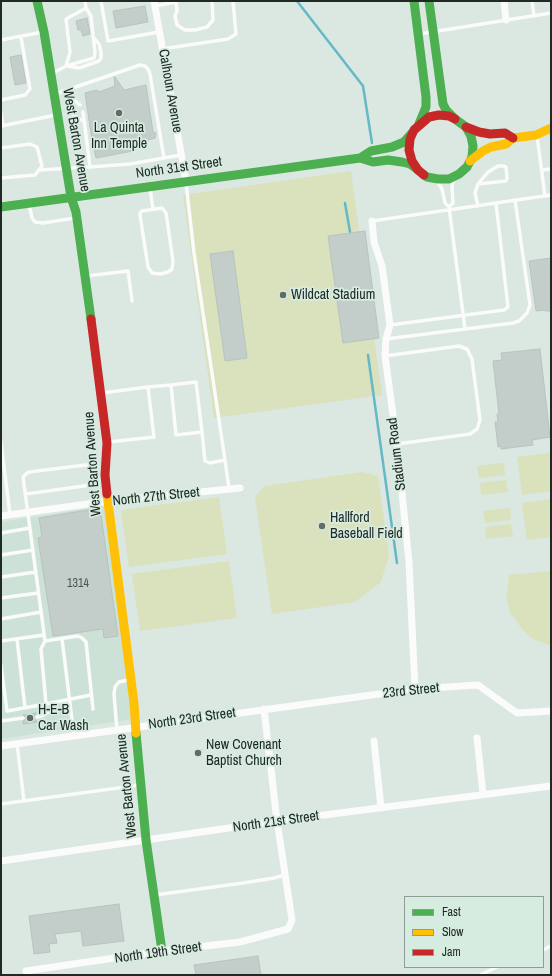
<!DOCTYPE html>
<style>
body{margin:0}
#map{position:relative;width:552px;height:976px;overflow:hidden;background:#dbe7e1;font-family:"Archivo Narrow",sans-serif}
canvas{display:block}
.frame{position:absolute;inset:0;border:2px solid #212924;pointer-events:none}
.legend{position:absolute;left:404px;top:896px;width:140px;height:72px;box-sizing:border-box;background:#d6ece0;border:1px solid #8e9e95;margin:0;padding:5px 7px;list-style:none;font-size:12px;color:#212924}
.legend li{display:flex;align-items:center;gap:8px;height:20px}
.legend b{width:20px;border:1px solid #8e9e95}
</style>
<div id="map">
<canvas width="552" height="976"></canvas>
<div class="frame"></div>
<ul class="legend">
<li><b style="height:5px;background:#4caf50"></b>Fast</li>
<li><b style="height:5px;background:#ffc107"></b>Slow</li>
<li><b style="height:5px;background:#c62828"></b>Jam</li>
</ul>
</div>
<script>
const ctx = document.querySelector('canvas').getContext('2d');
ctx.lineJoin = 'round';
function fill(path, color) {
  ctx.fillStyle = color;
  ctx.fill(path, 'evenodd');
}
function poly(rows) {
  const path = new Path2D();
  for (const r of rows) {
    path.moveTo(r[0], r[1]);
    for (let i = 2; i < r.length; i += 2) path.lineTo(r[i], r[i + 1]);
  }
  return path;
}
function stroke(path, color, width, dash) {
  ctx.strokeStyle = color;
  ctx.lineWidth = width;
  ctx.lineCap = dash ? 'butt' : 'round';
  ctx.setLineDash(dash || []);
  ctx.stroke(path);
}
function label(font, color, halo, rows, align = 'center') {
  ctx.font = font + ' "Archivo Narrow",sans-serif';
  ctx.lineWidth = 3.5;
  ctx.setLineDash([]);
  ctx.textBaseline = 'middle';
  ctx.strokeStyle = halo;
  ctx.fillStyle = color;
  for (const [text, x, y, turn = 0] of rows) {
    ctx.save();
    ctx.translate(x, y);
    ctx.rotate((+turn || 0) * Math.PI / 180);
    ctx.textAlign = isNaN(turn) ? turn : align;
    if (halo) ctx.strokeText(text, 0, 0);
    ctx.fillText(text, 0, 0);
    ctx.restore();
  }
}
fill(poly([
 [104,506,133,719,1,739,1,522]
]), '#cde2d6');
fill(poly([
 [351,171,382,395,214,418,183,195],
 [551,453,551,491,522,495,517,457],
 [504,463,505,475,479,478,477,466],
 [362,472,378,476,389,555,381,582,355,602,272,614,255,497,264,486],
 [506,480,508,492,481,495,480,483],
 [219,497,227,554,129,567,121,510],
 [551,499,551,537,527,540,522,503],
 [510,508,511,520,485,523,483,511],
 [511,524,513,536,486,539,485,527],
 [229,561,237,618,140,631,132,574],
 [551,571,551,646,533,639,521,628,510,612,506,598,509,575]
]), '#dae1bd');
stroke(poly([
 [297,1,363,86,372,143],
 [345,203,350,232],
 [368,355,397,563]
]), '#65b9c7', 2.5);
const building = poly([
 [145,6,148,22,116,28,113,11,145,6],
 [87,18,90,34,83,36,81,30,78,30,76,21,87,18],
 [21,55,26,83,15,85,10,57,21,55],
 [114,77,115,77,124,90,146,85,153,132,156,133,155,138,134,144,133,151,96,158,92,140,85,93,97,90,99,92,115,86,114,77],
 [365,231,379,338,343,343,328,236,365,231],
 [233,251,247,358,225,361,210,254,233,251],
 [551,258,551,311,545,311,545,310,536,311,529,261,551,258],
 [540,349,550,437,532,440,533,445,501,449,501,446,498,447,495,422,498,422,497,414,499,414,493,361,502,360,501,353,540,349],
 [100,508,118,636,104,638,103,629,53,636,38,538,42,537,39,518,100,508],
 [36,713,34,718,37,722,23,724,23,721,26,718,23,715,36,713],
 [119,904,124,941,83,946,81,931,55,934,57,943,49,944,50,952,34,954,29,916,119,904],
 [258,956,261,975,196,975,194,965,258,956]
]);
fill(building, '#c3ceca');
stroke(building, '#b8c3bf', 1);
stroke(poly([
 [101,1,108,41,159,32],
 [532,1,534,16],
 [155,6,176,2,177,11,175,16,177,25,185,30,195,30,207,27,213,20,212,1],
 [419,34,551,13],
 [1,40,43,32],
 [162,49,228,39,236,34,233,1],
 [66,66,70,52,66,19,86,8],
 [67,66,79,68,99,61,101,58,101,52,99,44,94,38],
 [53,73,66,66,94,58,95,53,91,16,86,8,85,1],
 [70,90,74,100,80,105],
 [55,94,140,65,145,66,148,69,150,74,164,158],
 [1,100,25,95,30,89,21,37],
 [74,100,71,106,74,116,83,121],
 [83,112,90,167],
 [1,113,3,126],
 [1,126,56,115],
 [537,136,545,196],
 [1,148,30,144,37,147,42,166,35,175,1,178],
 [39,170,90,167,130,164,181,155],
 [542,170,551,169],
 [437,181,442,189,445,203,449,207,465,329],
 [186,183,194,253,225,460],
 [150,188,153,209],
 [29,204,32,218,35,222,43,223,75,218],
 [478,206,475,193,478,184,488,172,498,166,504,166,506,167,507,178,506,181,478,184],
 [449,207,453,203,452,185,454,180],
 [162,208,166,213,173,261,172,269,168,272,160,274,152,273,148,267,140,215,140,213,142,211,162,208],
 [372,221,551,195],
 [86,276,128,271,132,301],
 [390,325,504,310,508,307,496,203],
 [386,339,513,323,519,321,527,313,530,305,515,200],
 [385,356,459,346,467,349,472,359,473,367,480,420,477,429,470,434,397,444],
 [148,387,171,385,176,435,202,432,196,382,171,385],
 [102,393,148,387,154,437,109,442],
 [202,432,205,461,210,463,225,460,229,489],
 [1,442,10,515],
 [26,494,91,485,94,482,95,477,94,467,91,465,85,465,29,472,26,474,23,477,45,641,78,636,82,638,86,642,93,709],
 [1,533,30,528],
 [1,555,33,550],
 [1,577,36,572],
 [1,598,38,593],
 [1,619,41,612],
 [17,639,25,708],
 [62,639,74,736],
 [1,641,44,635],
 [45,641,41,649,46,704,91,695],
 [1,665,7,711,46,704],
 [37,717,44,715,50,711,56,702],
 [1,721,23,718],
 [117,730,114,694,115,687,119,682,128,680],
 [17,744,24,801],
 [1,804,140,785],
 [155,895,243,883,274,878,285,875],
 [543,950,551,946],
 [480,975,497,967]
]), '#fafbfa', 3.5);
stroke(poly([
 [154,1,186,181],
 [504,1,506,20],
 [372,221,374,242,382,266,390,325,386,339,385,356,397,444,409,562,415,689],
 [1,516,109,501,240,488],
 [477,738,483,794],
 [374,741,381,808],
 [1,746,415,689,478,685,517,713,551,711],
 [1,861,277,821,551,786],
 [26,971,162,951,240,942,288,929,292,920,277,821,264,709]
]), '#fafbfa', 7);
stroke(poly([
 [37,1,44,32,71,197,76,212,91,319],
 [414,1,426,97,426,107,419,124],
 [360,158,371,151,392,147,404,142,412,133],
 [424,175,427,177,438,179,449,179,459,174,467,167,472,157,473,146,471,136,466,127,455,119,446,110,443,104,429,1],
 [1,207,360,158,373,162,388,160,402,162,410,164,418,170],
 [136,733,146,840,162,951]
]), '#4caf50', 9);
stroke(poly([
 [470,161,483,151,491,147,506,144,513,138,536,135,551,128],
 [107,494,134,703,136,733]
]), '#ffc107', 9);
stroke(poly([
 [466,127,479,132,490,134,505,133,513,138],
 [424,175,418,170,412,161,409,150,410,139,414,130,429,117,439,115,449,116,455,119],
 [91,319,107,443,105,475,107,494]
]), '#c62828', 9);
for (const [x, y, r, color] of [
 [119,113,4,"#626c66"],
 [283,295,4,"#626c66"],
 [322,526,4,"#626c66"],
 [30,718,4,"#626c66"],
 [198,753,4,"#626c66"]
]) {
  const dot = new Path2D();
  dot.arc(x, y, r, 0, 2 * Math.PI);
  ctx.fillStyle = color;
  ctx.fill(dot);
  stroke(dot, '#d6ece0', 1.5);
}
label('12px', '#4b544f', null, [
 ["1314",78,584]
]);
label('14px', '#212924', '#d6ece0', [
 ["Calhoun Avenue",170,91,80],
 ["West Barton Avenue",76,140,80],
 ["North 31st Street",179,168,-8],
 ["Stadium Road",397,454,-97],
 ["West Barton Avenue",93,464,-94],
 ["North 27th Street",156,497,-6],
 ["23rd Street",411,691,-6],
 ["North 23rd Street",192,719,-8],
 ["West Barton Avenue",127,786,-96],
 ["North 21st Street",276,822,-8],
 ["North 19th Street",158,953,-8]
]);
label('14px', '#212924', '#d6ece0', [
 ["La Quinta",119,128,"center"],
 ["Inn Temple",119,144,"center"],
 ["Wildcat Stadium",291,295],
 ["Hallford",330,518],
 ["Baseball Field",330,534],
 ["H-E-B",38,710],
 ["Car Wash",38,726],
 ["New Covenant",206,745],
 ["Baptist Church",206,761]
], 'left');
</script>
